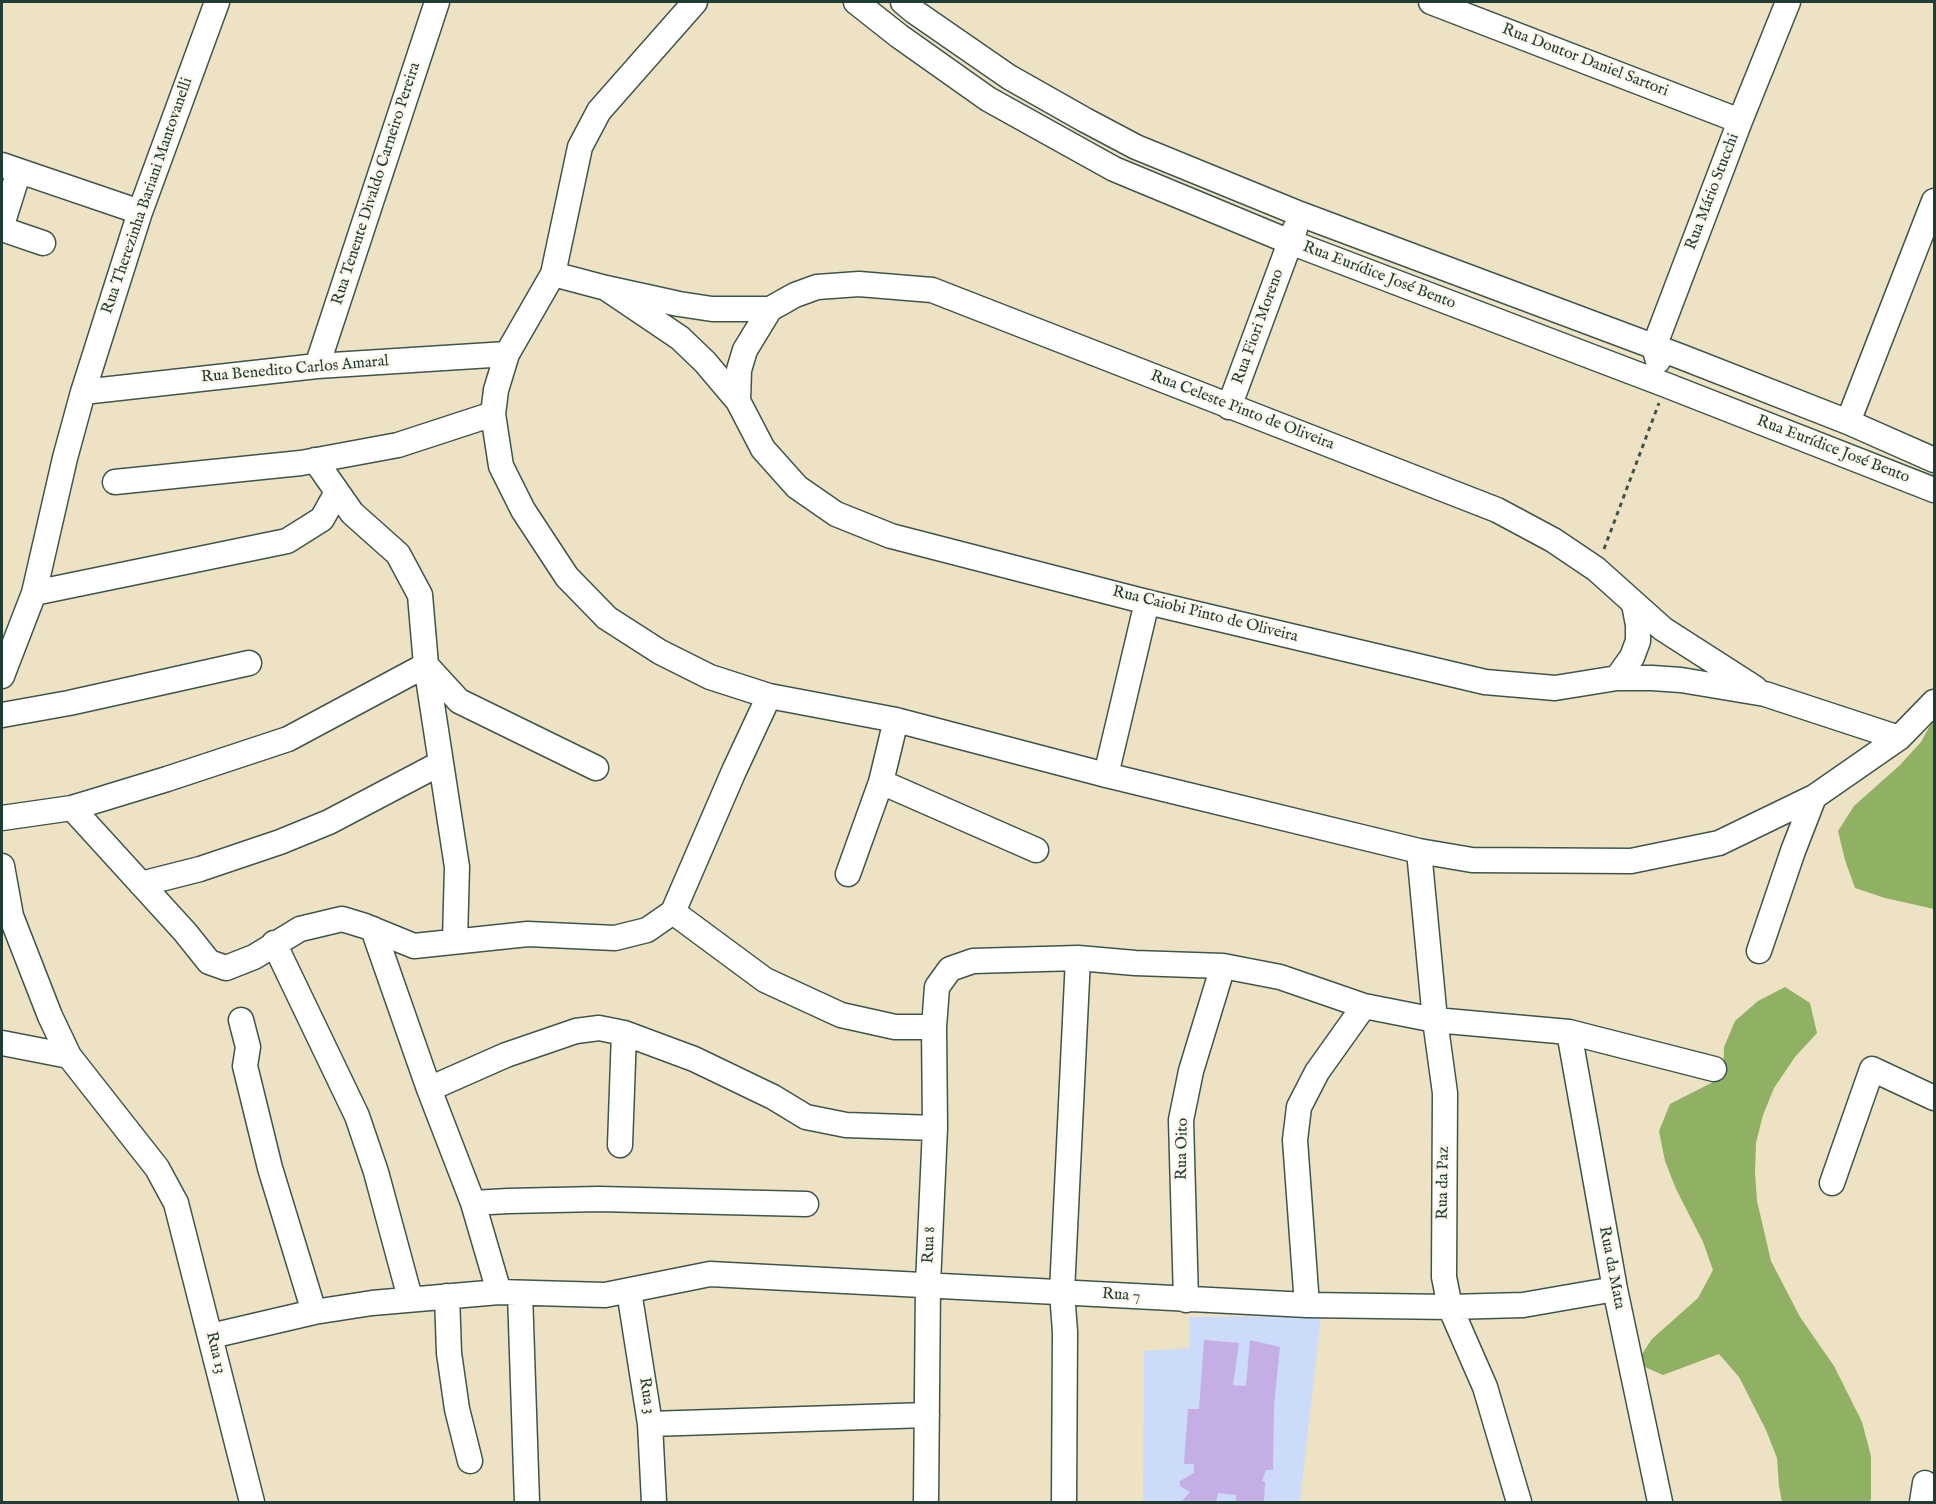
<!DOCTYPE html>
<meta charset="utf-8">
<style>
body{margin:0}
#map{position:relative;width:1936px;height:1504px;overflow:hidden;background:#ede3c4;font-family:"IM FELL English",serif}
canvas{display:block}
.frame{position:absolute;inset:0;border:3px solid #1f3d34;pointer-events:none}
</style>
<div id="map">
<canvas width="1936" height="1504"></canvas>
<div class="frame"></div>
</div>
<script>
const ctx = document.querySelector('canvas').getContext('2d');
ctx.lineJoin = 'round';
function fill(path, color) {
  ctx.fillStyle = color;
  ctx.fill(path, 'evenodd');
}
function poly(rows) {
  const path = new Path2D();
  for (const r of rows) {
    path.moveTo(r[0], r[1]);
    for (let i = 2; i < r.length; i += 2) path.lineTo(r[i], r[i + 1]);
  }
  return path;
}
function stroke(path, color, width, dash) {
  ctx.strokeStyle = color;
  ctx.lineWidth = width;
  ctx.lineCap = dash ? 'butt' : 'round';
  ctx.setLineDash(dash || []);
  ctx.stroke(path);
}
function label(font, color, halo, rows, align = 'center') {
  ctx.font = font + ' "IM FELL English",serif';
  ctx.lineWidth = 5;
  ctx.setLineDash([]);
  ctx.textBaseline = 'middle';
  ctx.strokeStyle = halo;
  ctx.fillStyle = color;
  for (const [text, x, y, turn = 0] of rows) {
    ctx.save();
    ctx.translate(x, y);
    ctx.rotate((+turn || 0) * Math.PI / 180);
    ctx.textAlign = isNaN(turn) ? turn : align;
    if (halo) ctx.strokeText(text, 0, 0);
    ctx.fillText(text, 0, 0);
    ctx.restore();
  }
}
fill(poly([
 [1321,1316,1300,1502,1143,1502,1144,1351,1189,1348,1190,1317]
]), '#ccdbf9');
fill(poly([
 [1934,718,1934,909,1885,898,1855,888,1845,860,1838,831,1854,806,1900,765,1921,742],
 [1785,987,1810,1003,1817,1033,1795,1057,1774,1088,1763,1115,1756,1143,1755,1173,1757,1201,1771,1261,1800,1317,1834,1366,1862,1422,1871,1456,1871,1500,1867,1502,1782,1502,1779,1486,1777,1458,1766,1430,1739,1377,1719,1354,1663,1375,1636,1363,1652,1339,1698,1298,1713,1270,1703,1242,1676,1189,1665,1161,1659,1131,1670,1104,1723,1077,1724,1047,1735,1021,1758,1001]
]), '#90b063');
fill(poly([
 [1204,1340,1239,1343,1233,1385,1246,1386,1250,1340,1280,1347,1274,1405,1273,1470,1266,1470,1262,1481,1265,1482,1264,1502,1236,1502,1236,1495,1218,1493,1216,1502,1181,1502,1190,1492,1180,1486,1180,1481,1194,1473,1194,1464,1184,1464,1188,1409,1199,1409]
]), '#c4aee5');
const minor = poly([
 [695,2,599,111,580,147,553,274,507,354,496,390,493,414,501,466,523,510,567,577,607,618,660,652,710,677,769,696,896,720,1106,775,1419,851,1472,860,1631,861,1719,843,1814,797,1899,738,1934,702],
 [856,2,899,36,988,99,1114,169,1290,242,1666,385,1934,490],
 [903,2,915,12,1009,77,1085,120,1136,147,1300,214,1682,357,1848,422,1934,460],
 [1431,2,1740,121],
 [2,165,140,212],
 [2,225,19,171],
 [2,229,43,243],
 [553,274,606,288,679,304,712,309,770,309],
 [606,288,680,338,705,362,738,401,763,449,797,487,836,514,891,536,1147,602,1485,682,1555,688,1617,678,1652,678,1681,680,1765,694,1899,738],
 [1658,361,1654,347,1740,121,1788,2],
 [317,366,437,2],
 [83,392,317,366,507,354],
 [738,401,739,370,745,350,770,309,795,295,817,287,859,284,932,290,1497,510,1553,540,1596,569,1663,629,1755,688],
 [1229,407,1295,229],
 [1848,422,1934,201],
 [315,460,352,513,398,554,420,595,426,665,457,867,455,940],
 [115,482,301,463,398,445,493,414],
 [34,593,287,541,322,519,337,492],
 [2,676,34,593,65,458,83,392,140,212,217,2],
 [1617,678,1632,657,1638,641,1638,625,1634,604],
 [2,715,69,703,249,663],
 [1106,775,1147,602],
 [881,782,1036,850],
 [72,808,167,779,288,739,426,665,459,701,596,768],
 [2,818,72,808,185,932,209,962,226,968,254,957,300,929,342,919,365,926,414,946,528,934,615,938,647,930,673,912,734,771,769,696],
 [1419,851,1435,1020,1445,1093,1444,1277,1450,1307,1485,1387,1519,1502],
 [2,866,11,916,50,1016,69,1056,157,1168,176,1203,252,1502],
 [848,874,881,782,896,720],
 [141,884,200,869,280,842,329,822,441,763],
 [673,912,765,980,841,1015,895,1027,934,1027],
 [373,929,429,1089,473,1203,499,1292],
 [274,943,357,1116,376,1172,410,1298],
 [1759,951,1793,851,1814,797],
 [241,1020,248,1047,245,1066,270,1168,314,1312],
 [1569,1032,1615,1289,1660,1502],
 [2,1043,69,1056],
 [429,1089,506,1055,576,1031,599,1028,624,1033,694,1059,773,1097,806,1117,846,1125,935,1128],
 [620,1145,624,1033],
 [1832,1183,1872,1069,1934,1098],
 [473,1203,508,1201,599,1199,806,1204],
 [629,1291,650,1424,654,1502],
 [520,1293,527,1502],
 [447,1296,449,1353,457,1409,470,1461],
 [1186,1300,1181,1120,1191,1071,1223,966],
 [1307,1305,1295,1140,1299,1107,1317,1072,1364,1006],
 [211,1336,314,1312,372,1303,499,1292,605,1295,710,1274,1307,1305,1450,1307,1523,1305,1615,1289],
 [650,1424,927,1415],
 [926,1502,928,1284,935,1128,934,1027,937,987,950,969,973,961,1078,958,1135,963,1223,966,1280,977,1364,1006,1435,1020,1569,1032,1714,1069],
 [1064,1502,1065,1332,1062,1292,1078,958],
 [1922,1502,1925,1483]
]);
stroke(minor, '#3e564a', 27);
stroke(poly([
 [1604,549,1659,403]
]), '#3e564a', 3, [4.5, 4.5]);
stroke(minor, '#fff', 24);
label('16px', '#1f3d34', '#fbf7ec', [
 ["Rua Doutor Daniel Sartori",1585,61,21],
 ["Rua Tenente Divaldo Carneiro Pereira",377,184,-72],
 ["Rua Mário Stucchi",1713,192,-69],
 ["Rua Therezinha Bariani Mantovanelli",148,196,-71],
 ["Rua Eurídice José Bento",1379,276,21],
 ["Rua Fiori Moreno",1259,327,-70],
 ["Rua Benedito Carlos Amaral",295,370,-5],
 ["Rua Celeste Pinto de Oliveira",1242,411,21],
 ["Rua Eurídice José Bento",1833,450,21],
 ["Rua Caiobi Pinto de Oliveira",1205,615,14],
 ["Rua Oito",1183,1149,-89],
 ["Rua da Paz",1444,1183,-89],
 ["Rua 8",930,1245,-87],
 ["Rua da Mata",1611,1268,79],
 ["Rua 7",1121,1296,4],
 ["Rua 13",215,1353,76],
 ["Rua 3",646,1396,81]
]);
</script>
